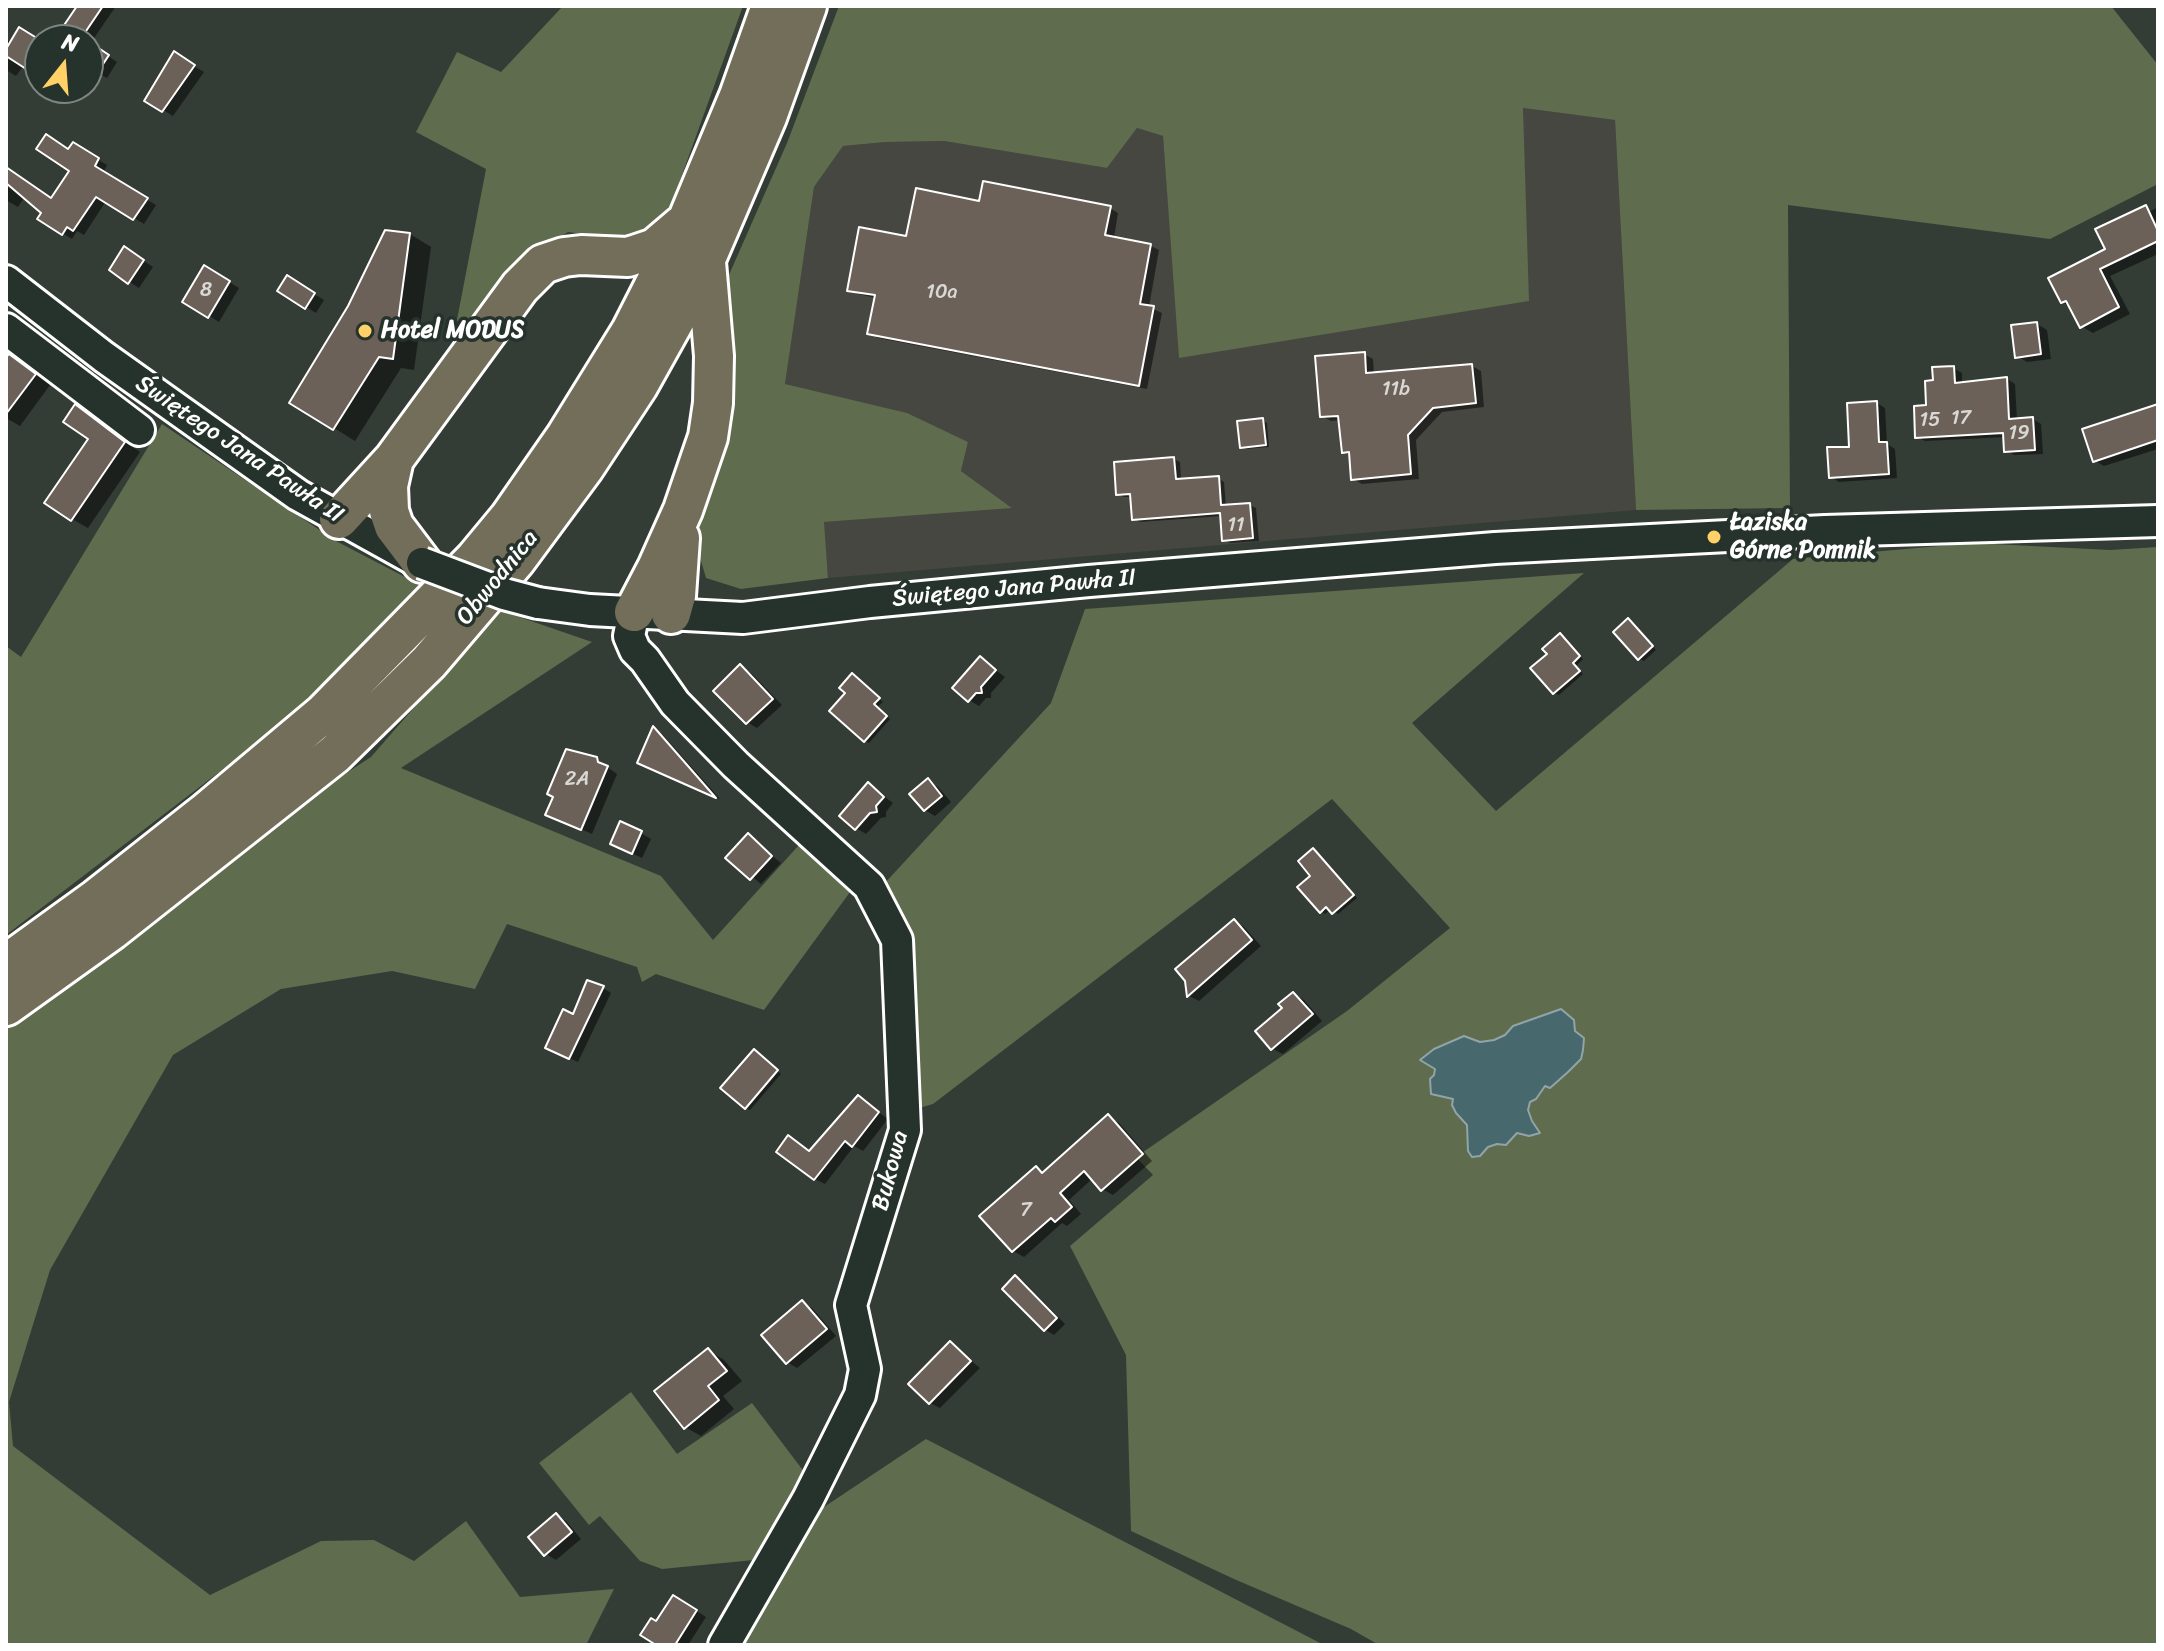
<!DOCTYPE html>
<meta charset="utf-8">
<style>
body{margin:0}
#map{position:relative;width:2164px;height:1651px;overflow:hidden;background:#343c36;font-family:Sriracha,sans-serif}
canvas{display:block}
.frame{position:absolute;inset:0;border:8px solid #fff;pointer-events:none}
.north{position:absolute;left:24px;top:24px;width:80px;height:80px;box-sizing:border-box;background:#26332d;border:2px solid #7d8581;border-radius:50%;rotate:17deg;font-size:22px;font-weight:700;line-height:32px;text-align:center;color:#fff}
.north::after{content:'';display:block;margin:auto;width:28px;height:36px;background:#ffd166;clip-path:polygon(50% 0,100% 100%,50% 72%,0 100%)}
</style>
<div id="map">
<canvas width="2164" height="1651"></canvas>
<div class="frame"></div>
<div class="north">N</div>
</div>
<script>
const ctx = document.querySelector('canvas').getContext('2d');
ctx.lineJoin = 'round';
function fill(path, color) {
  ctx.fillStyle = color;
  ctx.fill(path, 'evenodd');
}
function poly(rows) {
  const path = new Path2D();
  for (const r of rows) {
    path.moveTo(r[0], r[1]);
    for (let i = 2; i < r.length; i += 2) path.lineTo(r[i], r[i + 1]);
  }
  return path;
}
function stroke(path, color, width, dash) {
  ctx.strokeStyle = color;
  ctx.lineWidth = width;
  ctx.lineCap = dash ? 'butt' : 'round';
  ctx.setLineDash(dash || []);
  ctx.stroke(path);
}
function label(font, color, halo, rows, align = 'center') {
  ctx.font = font + ' Sriracha,sans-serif';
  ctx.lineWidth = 7;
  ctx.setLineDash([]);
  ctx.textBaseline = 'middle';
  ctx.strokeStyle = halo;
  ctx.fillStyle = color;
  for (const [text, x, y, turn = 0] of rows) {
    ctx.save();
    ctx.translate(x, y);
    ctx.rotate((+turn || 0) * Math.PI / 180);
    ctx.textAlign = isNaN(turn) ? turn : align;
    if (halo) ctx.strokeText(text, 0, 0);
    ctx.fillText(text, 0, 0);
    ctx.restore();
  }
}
fill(poly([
 [1523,108,1615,120,1636,510,828,578,823,522,1011,507,961,471,968,442,785,384,814,187,843,146,886,142,944,141,1107,168,1137,128,1163,136,1180,358]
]), '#454740');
fill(poly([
 [563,6,743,6,665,222,642,237,621,239,568,232,534,253,450,356,486,169,416,132,457,52,501,72],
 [839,6,2111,6,2158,65,2158,184,2050,239,1788,205,1790,508,1636,510,1615,120,1523,108,1529,301,1179,358,1163,136,1137,128,1107,168,944,141,886,142,843,146,814,187,785,384,907,413,968,442,961,471,1012,508,824,522,828,578,741,589,706,578,692,530,721,293,787,143],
 [162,424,336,541,426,588,282,724,6,935,6,646,21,657],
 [1973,543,2110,550,2158,547,2158,1645,1379,1645,1351,1629,1234,1579,1131,1531,1126,1355,1070,1246,1153,1175,1136,1157,1347,1011,1450,928,1332,799,933,1104,916,1109,883,885,1051,703,1085,609,1584,573,1412,723,1496,811,1793,559],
 [499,610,592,642,401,768,661,876,713,940,799,845,853,888,764,1010,656,974,642,982,637,967,507,924,475,989,392,971,281,989,173,1055,50,1270,9,1402,13,1446,210,1595,321,1541,374,1540,414,1561,466,1521,520,1597,614,1589,586,1645,6,1645,6,1027,138,931,277,818,371,757],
 [631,1392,677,1454,752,1403,805,1473,754,1560,662,1569,640,1561,600,1516,589,1525,539,1463],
 [926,1439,1324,1645,738,1645,812,1515]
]), '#5f6c4d');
const water = poly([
 [1561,1009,1574,1020,1575,1031,1584,1038,1583,1050,1581,1059,1568,1072,1550,1088,1545,1086,1536,1099,1530,1102,1528,1110,1532,1121,1540,1133,1529,1136,1517,1133,1506,1145,1497,1144,1488,1147,1480,1156,1472,1157,1468,1151,1467,1125,1456,1113,1452,1105,1453,1099,1431,1094,1430,1079,1434,1075,1435,1069,1420,1060,1434,1049,1464,1036,1480,1042,1494,1040,1505,1035,1513,1026,1561,1009]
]);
fill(water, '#47686d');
stroke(water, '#91a4a7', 2);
fill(poly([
 [79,6,116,6,90,44,117,62,107,78,88,68,88,40,56,40],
 [6,39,12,43,40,42,40,76,24,65,16,76,6,70],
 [174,54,204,72,173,116,147,100],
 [73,145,107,165,103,173,156,205,144,224,106,201,84,235,77,231,72,239,40,219,44,213,25,196,18,207,6,200,6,169,52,200,72,170,70,151],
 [981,203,1110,208,1118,213,1114,238,1151,246,1159,250,1149,307,1162,313,1147,389,878,338,869,333,876,298,858,294,850,290,908,239],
 [2158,207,2158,254,2110,276,2130,314,2093,333,2081,326,2071,307,2062,302,2146,208,2151,211],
 [410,234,431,247,414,370,401,368,355,441,334,428],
 [135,255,153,267,139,288,111,270],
 [205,267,239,288,219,322,185,301],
 [288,278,324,300,316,313,280,291],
 [2037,324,2047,330,2051,359,2027,362,2017,356],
 [1364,354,1373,359,1374,374,1472,366,1481,371,1484,407,1442,412,1416,440,1419,479,1362,484,1353,479,1351,456,1344,452,1340,420,1331,421,1322,416],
 [9,356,50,385,20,426,6,418,6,361],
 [1953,368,1962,373,1962,384,2007,379,2015,384,2017,420,2033,419,2041,424,2043,454,2014,455,2006,450,2005,437,1925,441,1917,437,1935,382],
 [1877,403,1885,408,1887,444,1895,449,1897,478,1839,482,1831,477,1851,448],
 [75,406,140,452,88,528,72,519,91,438],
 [2158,406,2158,449,2104,466,2094,460],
 [1262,420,1267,423,1269,447,1246,449,1242,447],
 [1174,459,1180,462,1181,481,1218,478,1224,482,1226,507,1250,505,1256,508,1259,541,1230,543,1224,539,1222,516,1140,522,1134,519,1132,497,1124,497,1118,494],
 [1628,621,1656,650,1644,661,1639,659],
 [1560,636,1583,659,1576,666,1583,674,1559,695,1554,693,1549,654],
 [981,659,1005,677,991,693,991,698,986,698,979,706,969,700],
 [740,667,751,673,782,705,757,728,747,722],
 [857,678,883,702,877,707,890,719,869,743,865,741],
 [654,729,663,735,720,799,650,768],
 [596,759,617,774,592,834,547,814],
 [928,781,938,787,951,802,935,816,925,810],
 [869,785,893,803,886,812,886,817,881,818,866,834,856,828],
 [641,833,651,839,642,858,623,849],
 [748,836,781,863,761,884,728,857],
 [1314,850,1357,898,1338,914,1331,909,1325,914,1321,911,1313,876],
 [1234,921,1244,927,1261,946,1199,1001,1189,996,1187,980],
 [603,988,611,993,578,1062,556,1052,574,1017],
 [1294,994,1304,1000,1322,1021,1283,1054,1273,1049,1258,1031,1285,1009],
 [758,1054,781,1074,750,1110,746,1108],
 [858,1097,888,1119,863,1151,854,1146,825,1184,815,1179,810,1152],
 [1108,1117,1119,1123,1152,1161,1113,1195,1102,1189,1093,1178,1069,1200,1081,1214,1067,1226,1062,1223,1024,1257,1013,1251,1036,1168,1045,1173],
 [1015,1277,1024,1282,1065,1324,1054,1335,1046,1330,1005,1289],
 [802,1303,812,1308,836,1336,797,1368,787,1362],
 [950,1344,980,1368,940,1408,930,1403],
 [708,1350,724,1360,742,1381,723,1396,734,1409,701,1436,685,1427],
 [556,1516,566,1521,581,1539,556,1560,546,1554],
 [674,1597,706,1617,688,1645,660,1645,657,1624]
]), '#0007');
const building = poly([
 [77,6,103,6,80,40,54,40,77,6],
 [19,27,40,40,40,78,6,56,6,49,19,27],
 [88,41,109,55,88,87,88,41],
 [174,51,195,65,162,112,144,101,174,51],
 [46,134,68,149,73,142,99,158,95,166,148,198,133,220,96,197,73,231,67,227,62,235,37,219,41,213,6,183,6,167,51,198,69,171,36,149,46,134],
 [983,181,1111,206,1105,235,1151,244,1140,304,1154,306,1139,386,867,334,875,295,847,291,859,227,906,236,916,188,979,201,983,181],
 [2146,205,2158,231,2158,241,2100,269,2119,307,2080,328,2066,301,2061,303,2048,278,2105,249,2095,229,2146,205],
 [385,230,410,233,393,359,379,357,333,430,289,403,348,306,385,230],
 [124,246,144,260,128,284,109,270,124,246],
 [204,265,230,281,208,318,182,302,204,265],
 [287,275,315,293,305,309,277,291,287,275],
 [2037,322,2041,354,2015,358,2011,325,2037,322],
 [1365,352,1366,373,1472,364,1476,403,1433,408,1408,435,1411,474,1351,480,1349,452,1342,453,1338,416,1320,417,1315,356,1365,352],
 [9,354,36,374,6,414,6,357,9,354],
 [1954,366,1955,383,2007,377,2009,419,2033,417,2035,450,2004,452,2003,433,1915,438,1914,406,1926,405,1925,381,1933,380,1932,367,1954,366],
 [1877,401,1879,442,1887,442,1889,474,1829,478,1827,447,1849,447,1847,403,1877,401],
 [75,404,125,442,71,521,44,503,88,439,63,422,75,404],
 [2158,404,2158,440,2093,462,2082,429,2158,404],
 [1263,418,1266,445,1240,448,1237,421,1263,418],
 [1174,457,1176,479,1219,476,1221,505,1250,503,1253,538,1222,541,1220,513,1132,520,1130,494,1116,495,1114,462,1174,457],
 [1628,618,1653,646,1638,660,1613,632,1628,618],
 [1560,633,1580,656,1573,663,1580,671,1553,694,1530,668,1547,654,1542,649,1560,633],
 [980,656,996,670,981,687,982,693,976,693,968,702,952,688,980,656],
 [740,664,773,699,746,724,713,691,740,664],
 [852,673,880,698,874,704,887,716,864,742,829,711,845,693,839,688,852,673],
 [653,726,716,798,637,763,653,726],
 [566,749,597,757,598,762,608,766,581,830,545,815,553,797,547,794,566,749],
 [928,778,942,796,924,811,909,794,928,778],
 [868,782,884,797,876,806,877,812,870,813,855,830,839,816,868,782],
 [620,821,642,831,632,854,610,844,620,821],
 [748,833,772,856,750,880,725,858,748,833],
 [1313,848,1354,895,1332,914,1326,907,1320,913,1297,887,1310,876,1298,861,1313,848],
 [1234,919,1252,940,1187,997,1185,981,1175,969,1234,919],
 [587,980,604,986,569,1059,545,1048,563,1009,573,1014,587,980],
 [1293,992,1313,1014,1271,1050,1255,1031,1282,1008,1278,1004,1293,992],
 [754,1049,778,1070,745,1109,720,1088,754,1049],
 [858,1095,879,1112,852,1147,845,1141,814,1180,776,1152,788,1135,809,1151,858,1095],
 [1108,1114,1143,1154,1101,1191,1084,1171,1060,1193,1072,1207,1055,1222,1051,1218,1012,1252,979,1216,1036,1166,1042,1173,1108,1114],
 [1015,1275,1057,1318,1044,1331,1002,1289,1015,1275],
 [802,1300,827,1329,786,1364,761,1335,802,1300],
 [950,1341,971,1361,929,1404,908,1384,950,1341],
 [708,1348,727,1371,708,1386,719,1400,684,1429,654,1391,708,1348],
 [556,1513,572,1532,544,1556,528,1537,556,1513],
 [673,1595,697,1610,675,1645,656,1645,640,1635,651,1618,656,1621,673,1595]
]);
fill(building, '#6c6158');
stroke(building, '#fff', 2);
const minor = poly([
 [6,281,104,357,298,495,417,561],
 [6,329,139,430],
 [538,603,590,610,743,618,870,602,1089,581,1495,548,1825,531,2158,521],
 [634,612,629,636,635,650,645,660,675,703,736,765,869,886,897,940,905,1130,851,1305,865,1369,860,1395,808,1499,724,1645]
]);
const major = poly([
 [394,459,388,486,389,511,394,526,422,563],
 [339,519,394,459,520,287,543,264,564,257,581,255,628,257,655,248,682,225],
 [634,612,657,568,683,510,708,437,713,403,714,356,706,262],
 [671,614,676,596,680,538],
 [6,964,96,899,205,813,324,713,475,559,509,518,566,436,631,331,687,221,739,96,771,6],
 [6,1006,112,930,335,754,429,662,516,560,584,468,638,386,681,309,706,259,767,117,807,6]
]);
stroke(minor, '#fff', 36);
stroke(major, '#fff', 44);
stroke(minor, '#26332d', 30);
stroke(major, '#726e59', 38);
const minorBridge = poly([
 [422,563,504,594,538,603]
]);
stroke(minorBridge, '#fff', 36, []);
stroke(minorBridge, '#26332d', 30);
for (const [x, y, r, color] of [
 [365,331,8,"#ffd166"],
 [1714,537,8,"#ffd166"]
]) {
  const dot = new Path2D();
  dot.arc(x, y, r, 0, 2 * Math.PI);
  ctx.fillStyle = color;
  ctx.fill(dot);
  stroke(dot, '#26332d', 3);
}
label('20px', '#dad8d5', null, [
 ["8",206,291],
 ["10a",942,293],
 ["11b",1396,390],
 ["17",1961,419],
 ["15",1930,421],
 ["19",2019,434],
 ["11",1236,526],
 ["2A",577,780],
 ["7",1026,1211]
]);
label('bold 24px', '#fff', '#26332d', [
 ["Hotel MODUS",381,331],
 ["Łaziska",1730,523],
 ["Górne Pomnik",1730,551]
], 'left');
label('24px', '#fff', '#26332d', [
 ["Świętego Jana Pawła II",239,450,34],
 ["Obwodnica",498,578,-51],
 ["Świętego Jana Pawła II",1014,589,-5],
 ["Bukowa",891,1171,-75]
]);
</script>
